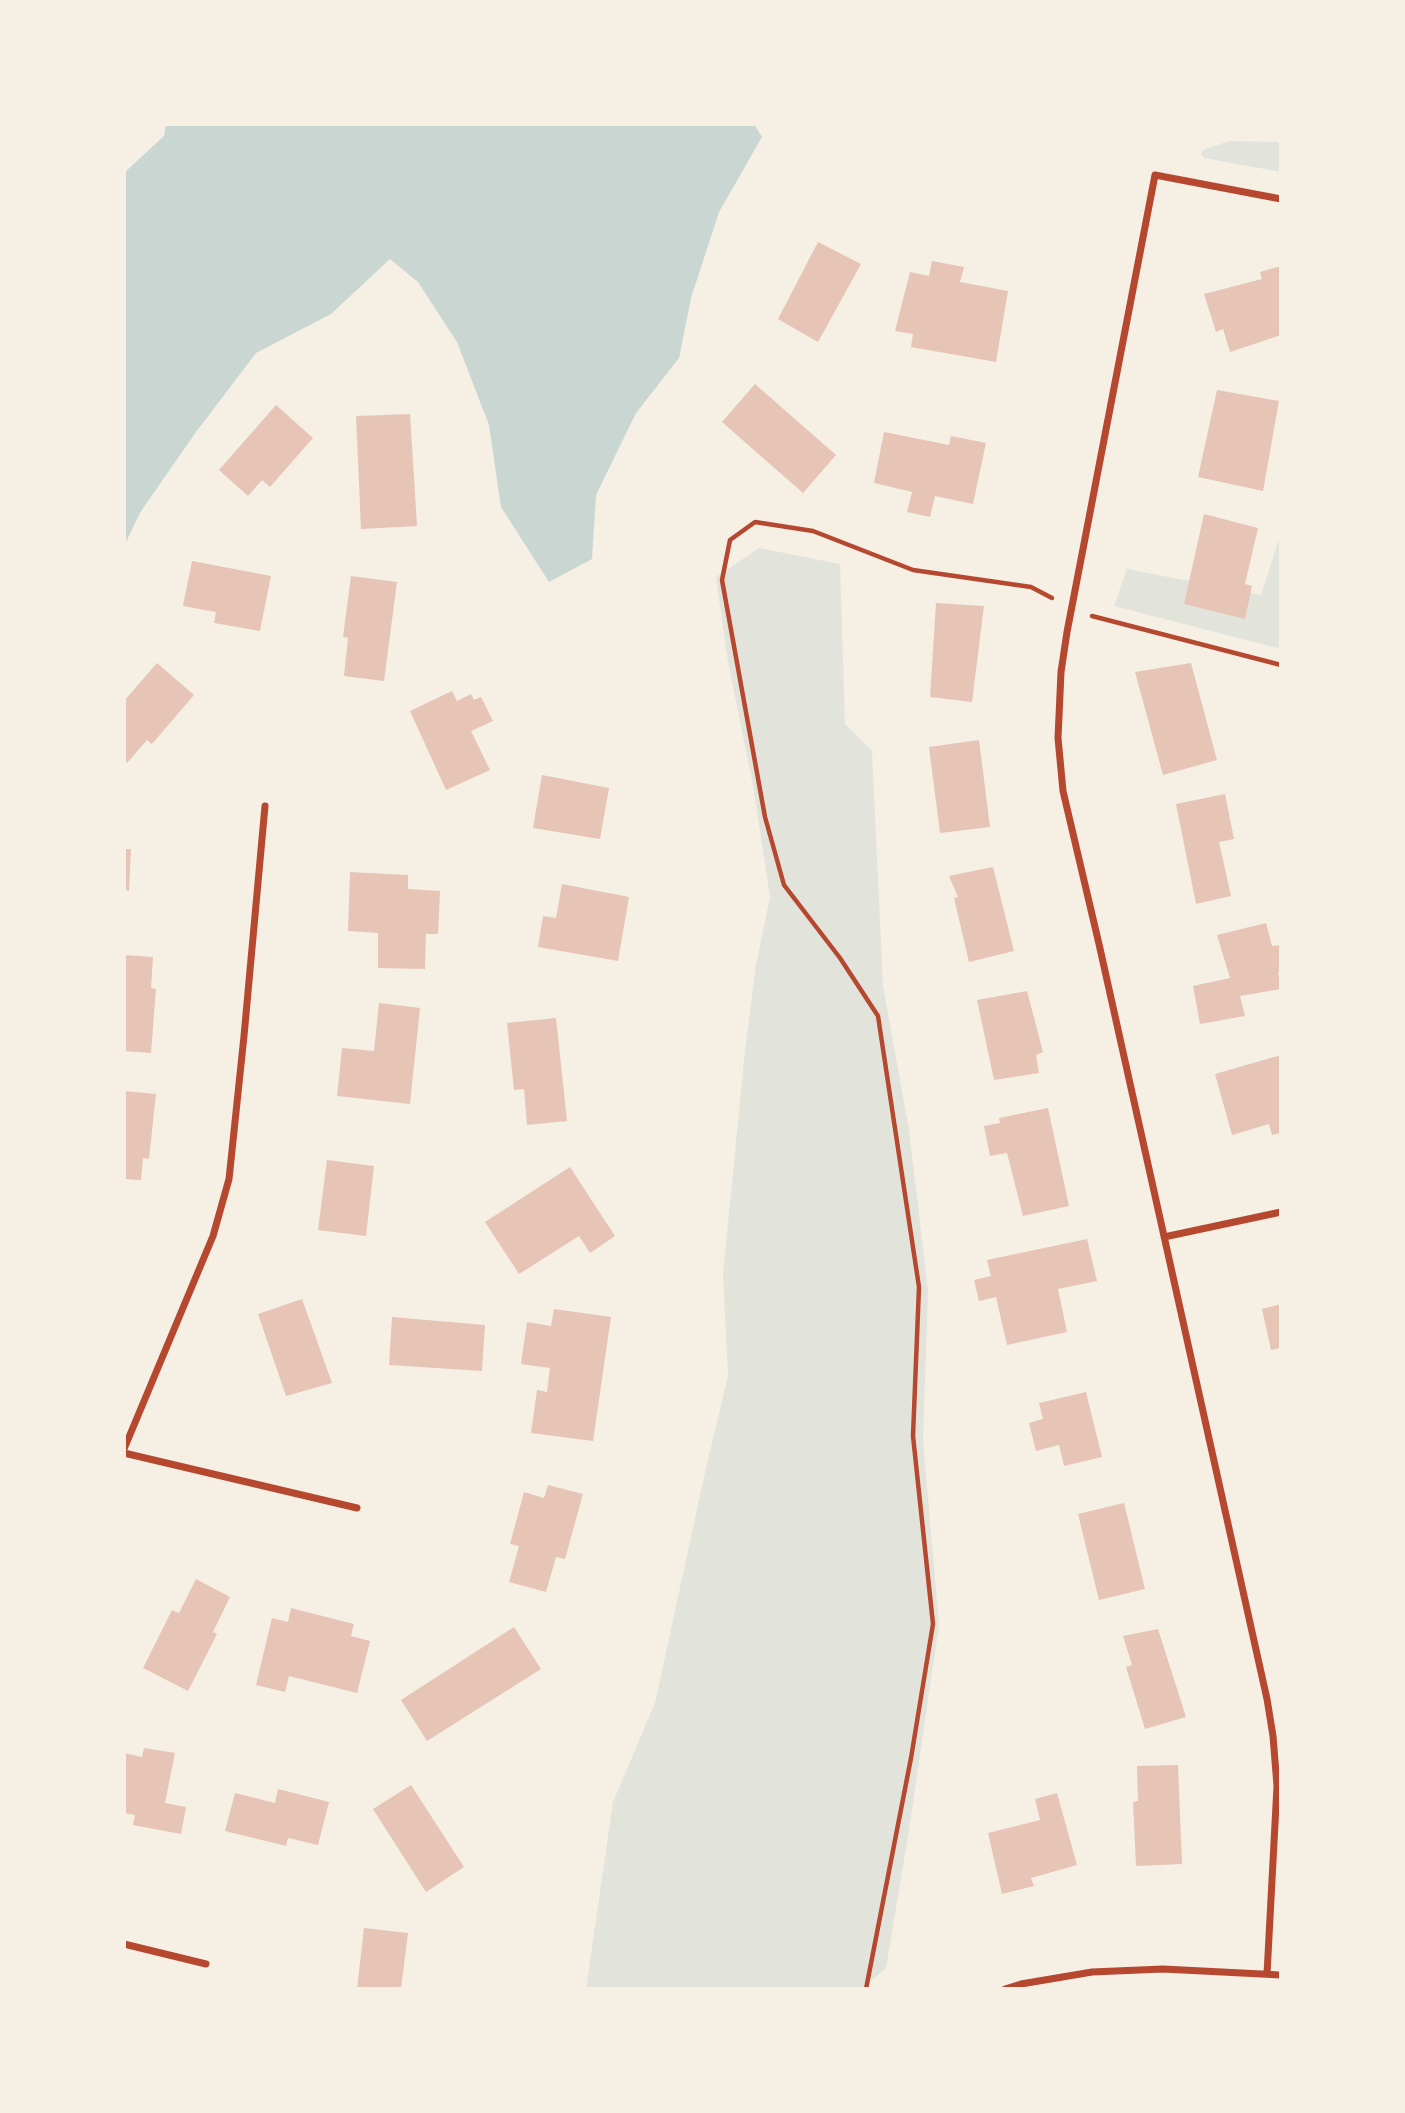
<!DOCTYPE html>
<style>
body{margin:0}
#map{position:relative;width:1405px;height:2113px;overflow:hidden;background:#f6efe4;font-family:Lato,sans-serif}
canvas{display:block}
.frame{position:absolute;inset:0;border:126px solid #f6efe4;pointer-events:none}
</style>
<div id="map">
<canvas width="1405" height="2113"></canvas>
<div class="frame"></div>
</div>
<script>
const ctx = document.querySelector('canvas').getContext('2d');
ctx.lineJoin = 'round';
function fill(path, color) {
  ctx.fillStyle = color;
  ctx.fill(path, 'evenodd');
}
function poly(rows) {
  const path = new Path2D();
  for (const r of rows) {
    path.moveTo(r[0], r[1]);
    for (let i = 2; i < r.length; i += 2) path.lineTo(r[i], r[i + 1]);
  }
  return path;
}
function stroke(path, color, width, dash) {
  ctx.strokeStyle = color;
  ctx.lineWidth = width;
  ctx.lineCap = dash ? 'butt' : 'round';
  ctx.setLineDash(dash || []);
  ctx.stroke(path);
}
fill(poly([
 [1229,141,1281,142,1281,172,1204,158,1201,154,1203,150],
 [1281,533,1281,649,1114,606,1127,569,1261,595],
 [759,548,840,564,845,724,872,751,883,986,909,1130,928,1290,923,1440,939,1625,909,1830,886,1968,862,1989,586,1989,613,1802,655,1703,706,1468,728,1376,723,1274,745,1050,756,965,770,897,753,785,728,662,716,577]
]), '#e2e4dc');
fill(poly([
 [166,124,754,124,762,137,719,212,691,298,679,358,636,413,596,495,592,559,549,582,501,507,489,425,457,342,418,282,390,259,331,314,256,353,196,432,141,511,124,546,124,173,164,136]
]), '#c9d6d2');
fill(poly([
 [818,242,861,264,818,342,778,319],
 [932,261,964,267,960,282,1008,291,996,362,911,347,913,334,895,331,910,272,929,276],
 [1281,266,1281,335,1230,352,1223,329,1216,332,1204,294,1262,279,1260,272],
 [755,384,836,455,803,493,722,422],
 [1217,390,1279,401,1263,491,1198,477],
 [276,405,313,438,270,487,262,480,248,496,219,470],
 [410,414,417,526,361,529,356,416],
 [884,432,949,445,951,436,986,443,973,504,935,496,930,517,907,512,912,492,874,483],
 [1204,514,1258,528,1245,584,1252,586,1245,619,1184,604],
 [192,561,271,576,260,631,214,623,216,612,183,606],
 [351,576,397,582,384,681,344,676,348,638,343,637],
 [936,603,984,606,972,702,930,697],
 [157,663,194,695,152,744,147,740,127,763,124,761,124,701],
 [1191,663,1217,760,1163,775,1135,672],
 [452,691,457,701,471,694,474,700,481,697,493,721,471,731,490,770,446,790,410,711],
 [979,740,990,827,940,833,929,747],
 [542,775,609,788,600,839,533,828],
 [1225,794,1234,839,1219,842,1231,896,1196,904,1176,804],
 [124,849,131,849,129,891,124,890],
 [993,867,1014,951,969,962,954,898,958,897,949,876],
 [350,872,408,875,408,889,440,891,438,934,426,934,425,969,378,968,378,933,348,931],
 [562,884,629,897,618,961,538,947,543,916,556,918],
 [1266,923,1272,946,1281,945,1281,972,1278,972,1281,989,1240,996,1245,1016,1200,1024,1193,986,1230,978,1217,935],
 [124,955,153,957,151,988,156,989,151,1053,124,1051],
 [1027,991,1043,1052,1036,1055,1039,1073,994,1080,977,1000],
 [379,1003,420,1008,410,1104,337,1096,342,1048,374,1051],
 [556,1018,567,1121,527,1125,524,1089,514,1090,507,1023],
 [1281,1055,1281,1133,1272,1135,1269,1124,1232,1135,1215,1074],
 [124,1091,156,1094,149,1159,143,1158,141,1180,124,1179],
 [1048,1108,1069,1206,1023,1216,1007,1153,990,1156,984,1126,1000,1123,999,1118],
 [327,1160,374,1166,366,1236,318,1230],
 [570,1167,615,1236,590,1253,579,1236,519,1274,485,1222],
 [1087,1239,1097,1281,1058,1289,1067,1332,1007,1345,996,1297,979,1301,974,1280,991,1276,987,1260],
 [302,1299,332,1383,286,1396,258,1314],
 [1281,1304,1281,1348,1271,1350,1262,1309],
 [554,1309,611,1317,593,1441,531,1433,537,1390,547,1392,550,1368,521,1364,527,1322,551,1326],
 [392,1317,485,1325,482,1371,389,1365],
 [1086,1392,1102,1457,1064,1466,1059,1445,1036,1451,1029,1423,1043,1419,1039,1403],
 [548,1485,583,1494,565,1559,556,1557,546,1592,509,1582,519,1546,510,1544,524,1492,544,1498],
 [1124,1503,1145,1589,1099,1600,1078,1514],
 [196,1579,230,1597,213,1632,217,1634,188,1691,143,1668,172,1610,179,1613],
 [291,1608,354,1624,351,1636,370,1641,357,1693,289,1676,285,1692,256,1685,272,1618,288,1622],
 [514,1627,541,1669,427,1741,401,1700],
 [1158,1629,1186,1717,1145,1729,1126,1667,1132,1665,1123,1636],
 [144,1748,175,1753,165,1803,186,1807,181,1834,133,1825,135,1815,124,1813,124,1753,142,1757],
 [1178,1765,1182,1864,1136,1866,1133,1802,1138,1801,1137,1766],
 [411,1785,464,1867,426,1892,373,1809],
 [278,1789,329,1802,318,1845,288,1838,286,1846,225,1831,235,1793,275,1803],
 [1057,1793,1077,1865,1031,1878,1034,1886,1002,1894,988,1833,1040,1820,1035,1799],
 [364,1928,408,1933,401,1989,357,1989]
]), '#e6c5b7');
stroke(poly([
 [1092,616,1281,665],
 [866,1989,911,1758,933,1624,913,1436,919,1287,878,1016,840,958,784,885,765,817,722,580,730,540,755,522,813,531,913,570,1031,587,1052,598]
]), '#b5482f', 4.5);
stroke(poly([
 [1164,1237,1281,1212],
 [124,1449,213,1236,229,1179,244,1036,265,806],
 [124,1453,357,1508],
 [124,1944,206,1964],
 [1267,1974,1277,1786,1273,1736,1267,1699,1099,944,1063,791,1058,738,1061,672,1067,632,1155,175,1281,199],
 [1005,1989,1021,1984,1092,1972,1163,1969,1281,1975]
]), '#b5482f', 7);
</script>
